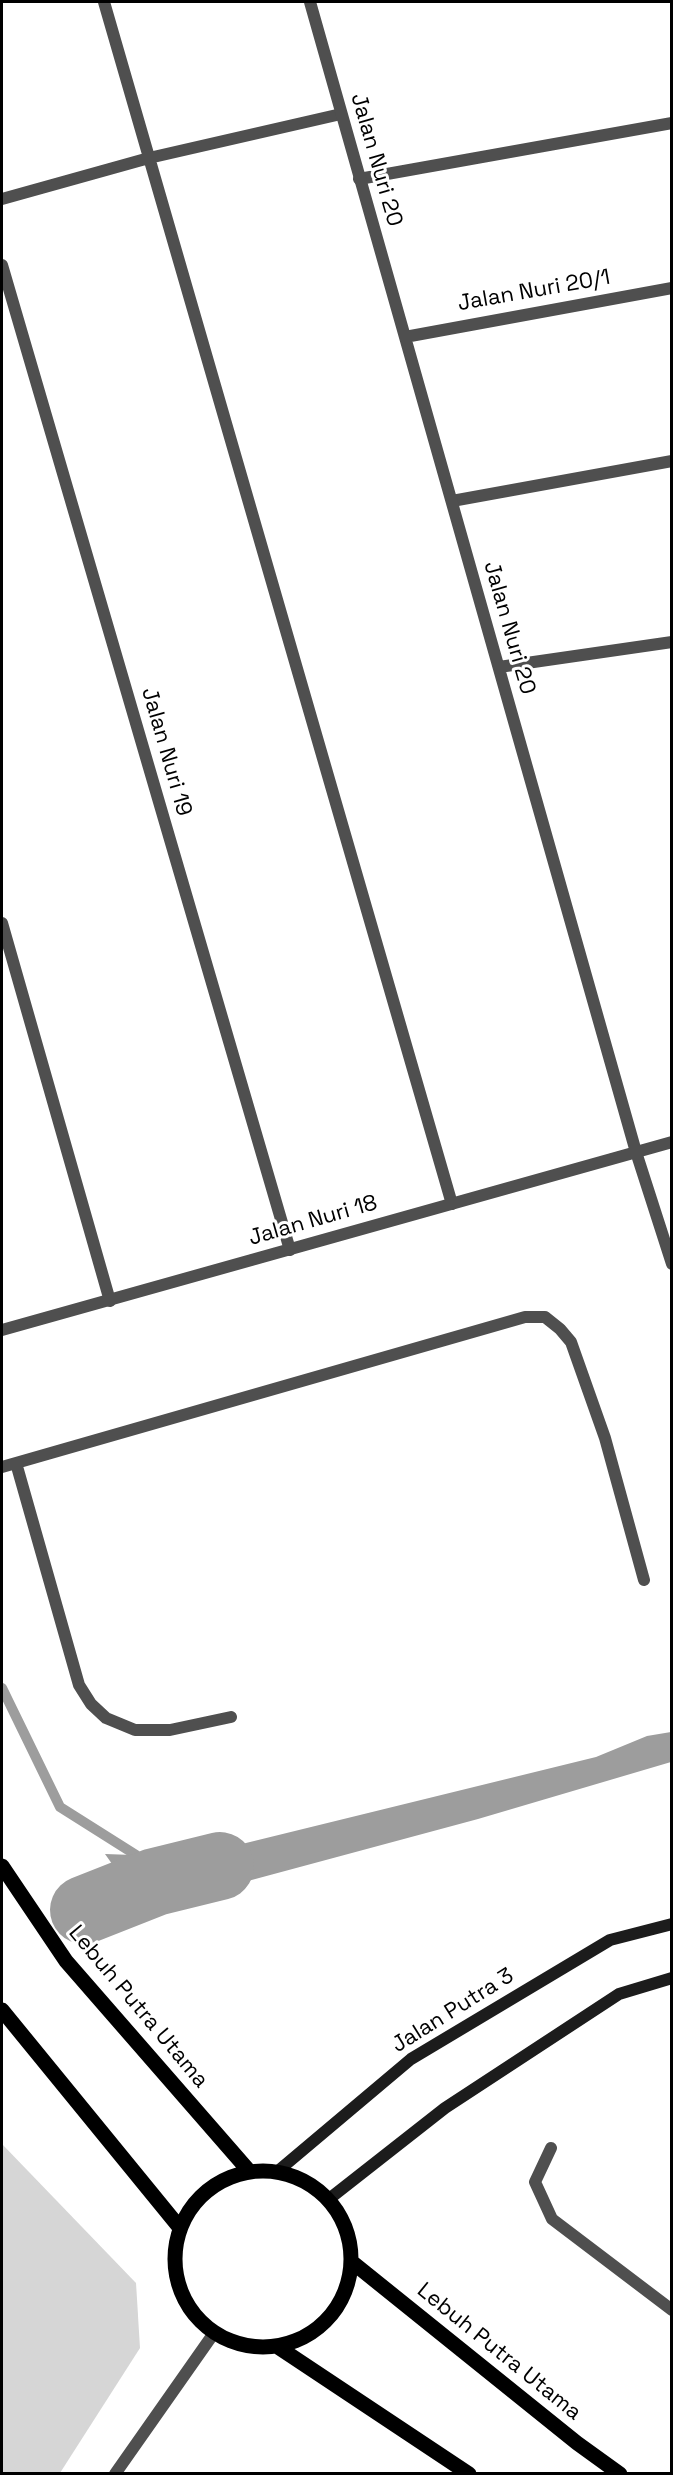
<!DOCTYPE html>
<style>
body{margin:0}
#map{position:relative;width:673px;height:2475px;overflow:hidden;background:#fff;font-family:"Space Grotesk",sans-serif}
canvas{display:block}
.frame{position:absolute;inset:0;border:3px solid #000;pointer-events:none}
</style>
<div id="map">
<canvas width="673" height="2475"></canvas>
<div class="frame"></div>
</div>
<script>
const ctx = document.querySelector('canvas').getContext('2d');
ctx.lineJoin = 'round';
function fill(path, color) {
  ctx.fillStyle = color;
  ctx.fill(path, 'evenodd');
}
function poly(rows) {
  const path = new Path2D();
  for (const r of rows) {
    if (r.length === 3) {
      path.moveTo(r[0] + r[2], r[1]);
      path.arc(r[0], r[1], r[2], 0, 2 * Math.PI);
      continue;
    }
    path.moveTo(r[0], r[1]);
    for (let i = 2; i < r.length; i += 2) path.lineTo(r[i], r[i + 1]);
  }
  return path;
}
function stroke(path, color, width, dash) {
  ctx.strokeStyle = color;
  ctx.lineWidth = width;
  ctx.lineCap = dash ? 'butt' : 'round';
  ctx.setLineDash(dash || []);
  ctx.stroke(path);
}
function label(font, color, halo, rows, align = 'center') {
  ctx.font = font + ' "Space Grotesk",sans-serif';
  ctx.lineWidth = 6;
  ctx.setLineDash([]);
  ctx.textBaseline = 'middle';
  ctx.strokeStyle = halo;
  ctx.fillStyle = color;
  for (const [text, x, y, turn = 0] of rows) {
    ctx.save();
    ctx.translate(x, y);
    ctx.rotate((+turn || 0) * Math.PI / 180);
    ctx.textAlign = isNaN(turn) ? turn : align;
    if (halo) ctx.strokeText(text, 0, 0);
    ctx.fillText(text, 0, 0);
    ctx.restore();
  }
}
fill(poly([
 [2,2144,136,2283,140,2348,60,2473,2,2473]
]), '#d6d6d6');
fill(poly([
 [671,1732,671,1762,478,1819,144,1909,105,1854,189,1857,596,1757,647,1736]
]), '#9d9d9d');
stroke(poly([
 [2,1688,60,1807,136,1855,144,1867]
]), '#9d9d9d', 10);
stroke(poly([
 [84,1910,155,1882,220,1866]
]), '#9d9d9d', 68);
stroke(poly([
 [104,2,452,1204],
 [359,179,672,123],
 [2,199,149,158,341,114],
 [452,501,672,461],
 [2,923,110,1301],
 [16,1463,79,1685,91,1704,106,1718,135,1730,170,1730,231,1717],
 [2,1467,525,1317,545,1317,560,1329,571,1342,605,1438,644,1580]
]), '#4f4f4f', 12);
stroke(poly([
 [310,2,636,1152,672,1264],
 [2,265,290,1250],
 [405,337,672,288],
 [499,667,672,642],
 [2,1330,672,1142],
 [551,2148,535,2182,552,2219,672,2310],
 [115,2474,214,2333]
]), '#4f4f4f', 12);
stroke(poly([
 [278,2171,411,2059,610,1940,672,1924],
 [329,2199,445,2108,619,1994,672,1978]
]), '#1c1c1c', 12);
stroke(poly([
 [2,1866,66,1961,249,2171],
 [2,2010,180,2228],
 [263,2259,88],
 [352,2262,577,2443,620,2474],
 [278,2347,469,2474]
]), '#000', 15);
label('22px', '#000', '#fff', [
 ["Jalan Nuri 20",376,160,74],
 ["Jalan Nuri 20/1",534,291,-10],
 ["Jalan Nuri 20",509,628,74],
 ["Jalan Nuri 19",166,752,74],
 ["Jalan Nuri 18",313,1221,-16],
 ["Lebuh Putra Utama",138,2007,50],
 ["Jalan Putra 3",453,2011,-32],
 ["Lebuh Putra Utama",499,2352,39]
]);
</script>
